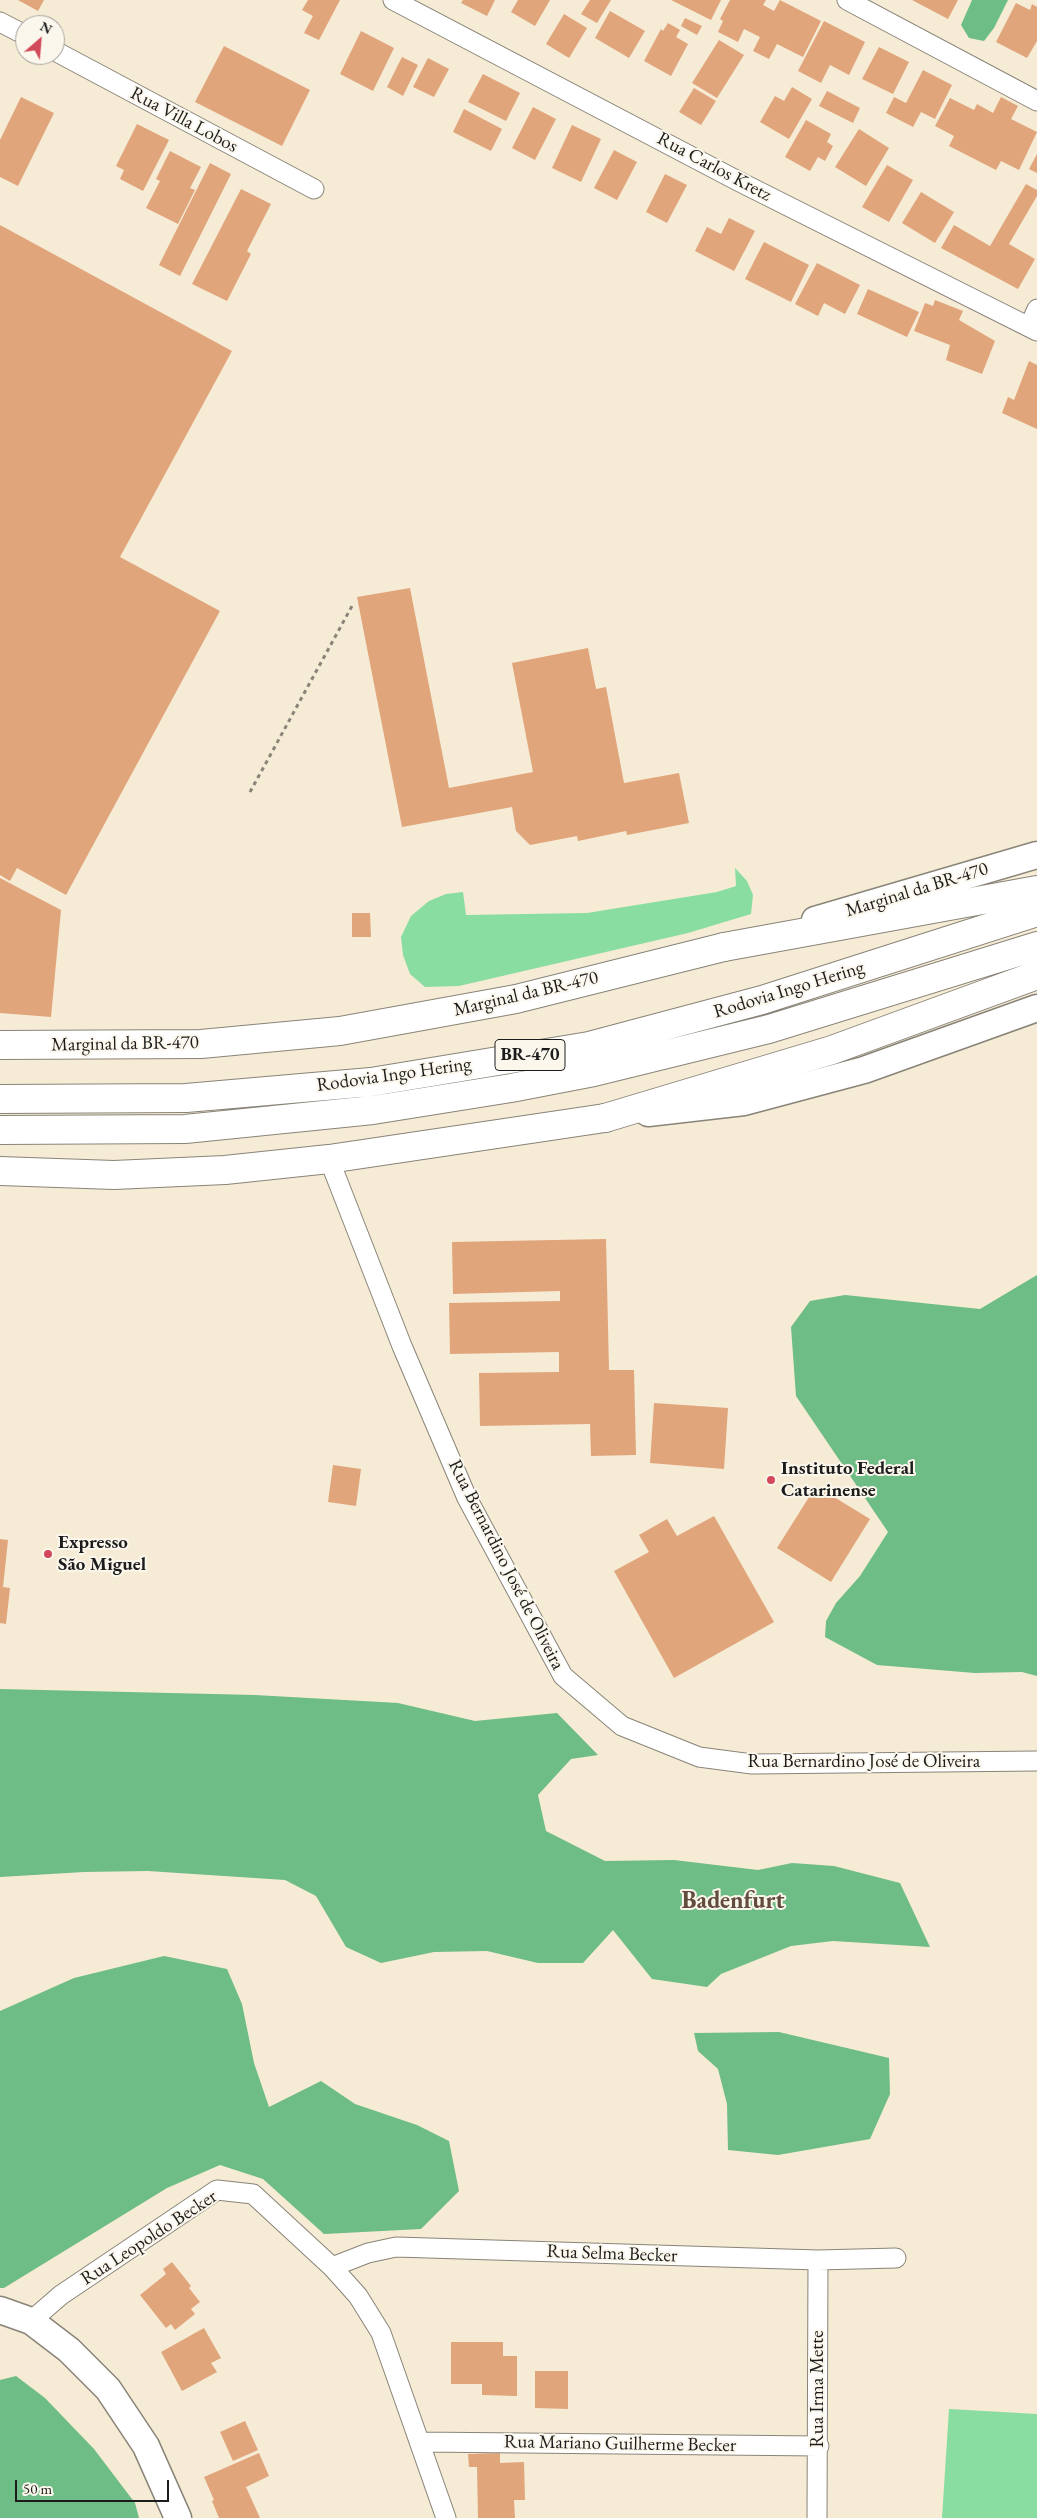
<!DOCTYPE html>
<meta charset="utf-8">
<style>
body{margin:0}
#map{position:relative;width:1037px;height:2518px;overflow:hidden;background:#f6ebd5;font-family:"EB Garamond",serif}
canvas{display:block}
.north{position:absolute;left:15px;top:15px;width:50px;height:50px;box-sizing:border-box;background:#fbf7ec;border:1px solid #a29f99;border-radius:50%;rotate:27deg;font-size:14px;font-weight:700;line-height:20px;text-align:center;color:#1c1c1c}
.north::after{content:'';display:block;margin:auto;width:18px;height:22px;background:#d1495b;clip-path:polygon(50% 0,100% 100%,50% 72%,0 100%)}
.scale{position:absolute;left:15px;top:2480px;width:154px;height:22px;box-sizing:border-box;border:2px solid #1c1c1c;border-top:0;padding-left:6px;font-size:15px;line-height:18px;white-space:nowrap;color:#1c1c1c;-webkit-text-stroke:4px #fbf7ec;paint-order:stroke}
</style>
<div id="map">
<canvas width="1037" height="2518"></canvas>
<div class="north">N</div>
<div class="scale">50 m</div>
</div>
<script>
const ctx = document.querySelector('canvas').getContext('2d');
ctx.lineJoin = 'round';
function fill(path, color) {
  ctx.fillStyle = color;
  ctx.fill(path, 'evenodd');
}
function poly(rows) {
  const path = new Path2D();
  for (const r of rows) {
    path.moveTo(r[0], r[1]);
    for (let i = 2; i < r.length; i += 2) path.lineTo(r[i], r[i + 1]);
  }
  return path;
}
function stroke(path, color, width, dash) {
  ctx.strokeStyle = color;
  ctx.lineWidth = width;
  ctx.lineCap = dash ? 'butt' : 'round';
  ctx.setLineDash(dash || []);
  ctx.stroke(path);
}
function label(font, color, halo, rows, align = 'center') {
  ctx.font = font + ' "EB Garamond",serif';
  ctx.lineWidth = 4;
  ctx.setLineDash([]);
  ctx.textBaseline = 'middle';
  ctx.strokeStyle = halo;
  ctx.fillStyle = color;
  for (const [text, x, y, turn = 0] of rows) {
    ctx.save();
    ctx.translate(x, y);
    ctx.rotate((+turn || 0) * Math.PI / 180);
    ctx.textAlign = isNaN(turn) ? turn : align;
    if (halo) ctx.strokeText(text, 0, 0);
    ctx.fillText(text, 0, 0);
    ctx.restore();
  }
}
fill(poly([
 [735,868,747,881,753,895,751,914,688,933,459,986,425,987,410,974,403,955,401,937,411,916,429,901,446,894,463,892,466,915,587,913,717,892,736,886],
 [949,2409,1037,2414,1037,2518,942,2518]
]), '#89dda0');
fill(poly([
 [972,0,1008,0,994,28,984,41,969,38,961,25],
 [1037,1275,1037,1676,1022,1672,975,1673,877,1665,825,1637,826,1621,836,1603,860,1576,888,1532,796,1396,791,1327,810,1301,845,1295,980,1309],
 [0,1689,255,1695,398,1703,475,1721,557,1713,598,1755,571,1759,538,1795,546,1831,605,1861,674,1860,758,1870,792,1863,834,1866,900,1883,930,1947,833,1941,791,1946,721,1974,707,1987,652,1979,613,1930,583,1963,538,1963,487,1951,434,1952,381,1963,346,1947,316,1896,285,1880,148,1871,84,1872,0,1877],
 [164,1956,227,1969,242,2004,254,2063,269,2107,321,2081,355,2104,417,2125,449,2141,459,2191,421,2229,324,2234,263,2179,220,2165,167,2188,4,2288,0,2288,0,2011,74,1978],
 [779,2032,889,2058,890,2094,870,2139,778,2155,728,2150,727,2104,718,2069,698,2051,694,2033],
 [16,2376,45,2398,94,2449,135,2503,139,2518,0,2518,0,2380]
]), '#6ebc86');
fill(poly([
 [18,0,44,0,38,11],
 [308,0,340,0,319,40,304,33,313,16,302,10],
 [463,0,495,0,487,16,461,3],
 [518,0,550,0,535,26,511,12],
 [590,0,611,0,597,23,581,14],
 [671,0,721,0,711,20],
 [730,0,766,0,763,5,774,11,780,0,821,21,803,57,777,44,769,59,753,51,760,37,744,29,738,42,718,32,723,21,720,19],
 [912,0,958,0,948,19],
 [1016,3,1030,10,1032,4,1037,7,1037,41,1027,58,996,42],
 [610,11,645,31,629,58,595,38],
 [564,14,587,28,569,58,546,44],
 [685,18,702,26,697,35,681,26],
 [824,21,865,42,849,75,830,65,821,83,798,71],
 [668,23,680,30,676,37,688,44,671,76,644,61,661,29,663,31],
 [361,31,394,48,373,91,340,74],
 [719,40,744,55,717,98,692,83],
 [224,46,310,90,282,146,195,102],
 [879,47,909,62,893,94,862,79],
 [402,57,418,65,403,96,387,87],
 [428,58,449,69,434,97,413,87],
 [923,70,952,85,935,119,921,112,913,127,886,113,894,97,906,103],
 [483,74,520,93,506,121,468,102],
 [792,87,812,99,789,139,760,122,775,96,784,101],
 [694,88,716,101,701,125,679,112],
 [827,91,860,108,853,123,819,106],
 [21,97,54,113,18,186,0,177,0,140],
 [1001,97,1018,106,1011,119,1037,132,1019,170,1001,161,996,170,949,146,954,136,935,126,950,98,974,110,977,104,993,113],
 [533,107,556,119,535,160,512,148],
 [464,109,502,129,491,151,453,132],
 [806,120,831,134,827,142,833,146,825,161,818,157,810,171,785,157],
 [137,124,169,140,143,191,120,179,124,170,116,166],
 [572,125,601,139,581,182,552,168],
 [859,129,889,148,866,186,835,167],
 [614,150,637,162,617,200,594,188],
 [170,151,201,167,190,188,195,190,178,224,146,208,160,181,156,179],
 [1037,154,1037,173,1029,169],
 [210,163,231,174,180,276,159,265],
 [887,165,913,180,889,222,862,207],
 [665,174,687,185,667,223,646,212],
 [1026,184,1037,190,1037,196,1009,244,1035,259,1018,289,941,248,954,225,990,246],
 [241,189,271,204,247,251,251,254,227,301,192,284],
 [921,192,954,212,935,243,902,223],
 [729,218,755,231,734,271,695,251,707,227,721,234],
 [0,225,232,351,120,557,220,611,66,895,17,868,10,881,0,875],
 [764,242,809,265,791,302,745,279],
 [817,263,860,285,845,314,824,303,818,316,795,304],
 [868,289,919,312,907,337,857,314],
 [935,300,963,311,959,320,995,341,982,374,946,360,950,345,914,331,925,303,933,306],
 [1029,361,1037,365,1037,429,1002,413,1008,397,1014,400],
 [410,588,449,788,533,772,512,663,588,648,596,689,606,687,624,783,679,773,689,823,627,835,626,831,578,841,577,836,530,845,516,831,512,807,402,827,357,597],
 [0,878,61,910,51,1017,0,1013],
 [352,913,370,913,371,937,352,937],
 [606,1239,609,1370,634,1370,636,1455,591,1456,590,1424,480,1426,479,1373,559,1372,559,1352,450,1354,449,1303,560,1301,560,1291,453,1294,452,1242],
 [654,1403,728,1408,724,1469,650,1463],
 [333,1465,361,1469,356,1506,328,1502],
 [816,1486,870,1519,831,1582,777,1548],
 [714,1516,774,1622,674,1678,614,1571,649,1552,639,1535,667,1519,677,1536],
 [0,1539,8,1540,3,1587,10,1588,6,1624,0,1623],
 [172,2262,191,2286,189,2288,200,2302,191,2309,195,2314,175,2330,171,2324,166,2328,140,2295,166,2274,163,2269],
 [204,2328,221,2358,211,2363,217,2372,182,2391,161,2352],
 [451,2342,503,2342,503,2356,517,2356,517,2396,482,2395,482,2384,451,2384],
 [535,2371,568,2371,568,2409,535,2408],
 [245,2421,258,2450,233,2461,220,2432],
 [259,2453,269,2476,246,2487,260,2518,219,2518,212,2501,214,2500,204,2477],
 [500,2453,500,2463,524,2462,525,2500,514,2500,515,2518,478,2518,477,2467,469,2467,468,2454]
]), '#e1a57c');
const street = poly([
 [393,0,738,181,1037,331],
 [847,0,1037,101],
 [0,22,25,35],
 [55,51,314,189],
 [1029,327,1037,309],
 [329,1159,402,1346,467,1498,563,1676,622,1726,699,1757,752,1764,1037,1761],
 [332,2267,368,2253,396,2247,818,2260,896,2258],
 [31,2321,61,2295,217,2190,253,2194,332,2267,358,2296,381,2333,446,2518],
 [421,2442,819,2446],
 [817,2518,818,2260]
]);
const secondary = poly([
 [815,920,1037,855],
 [648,1113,744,1102,864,1070,1037,1008],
 [0,2310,31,2321,69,2350,108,2389,146,2446,178,2518]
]);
const primary = poly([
 [0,1045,201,1044,340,1031,516,999,724,947],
 [0,1171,114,1175,225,1170,329,1159,605,1118]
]);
const highway = poly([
 [724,947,1037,890],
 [0,1099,186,1098,371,1082,589,1046,762,1000,1037,912],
 [605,1118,832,1050,1037,975],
 [0,1130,185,1129,373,1110,511,1088,594,1072,769,1029,1037,946]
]);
stroke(street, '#898478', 21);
stroke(secondary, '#898478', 29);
stroke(primary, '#898478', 30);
stroke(highway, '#898478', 30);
stroke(poly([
 [250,792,352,606]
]), '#898478', 3, [4, 4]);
stroke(street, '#fff', 19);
stroke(secondary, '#fff', 26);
stroke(primary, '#fff', 28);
stroke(highway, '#fff', 28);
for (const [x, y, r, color] of [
 [771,1480,5,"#d1495b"],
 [48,1554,5,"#d1495b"]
]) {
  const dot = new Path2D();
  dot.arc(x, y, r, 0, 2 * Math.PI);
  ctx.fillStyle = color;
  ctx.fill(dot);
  stroke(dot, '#fbf7ec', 2);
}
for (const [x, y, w] of [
 [530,1055,70]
]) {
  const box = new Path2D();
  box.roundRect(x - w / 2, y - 15.5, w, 31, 4);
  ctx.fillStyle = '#fbf7ec';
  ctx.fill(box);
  stroke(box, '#1c1c1c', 1);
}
label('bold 18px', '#1c1c1c', null, [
 ["BR-470",530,1055]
]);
label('19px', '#1c1c1c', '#fbf7ec', [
 ["Rua Villa Lobos",184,120,28],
 ["Rua Carlos Kretz",714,167,28],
 ["Marginal da BR-470",917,890,-17],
 ["Rodovia Ingo Hering",789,990,-17],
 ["Marginal da BR-470",526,994,-13],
 ["Marginal da BR-470",125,1044,-1],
 ["Rodovia Ingo Hering",394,1075,-8],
 ["Rua Bernardino José de Oliveira",506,1565,63],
 ["Rua Bernardino José de Oliveira",864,1762],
 ["Rua Leopoldo Becker",149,2238,-33],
 ["Rua Selma Becker",612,2254,2],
 ["Rua Irma Mette",818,2389,-90],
 ["Rua Mariano Guilherme Becker",620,2444,1]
]);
label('bold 19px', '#1c1c1c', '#fbf7ec', [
 ["Instituto Federal",781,1469],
 ["Catarinense",781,1491],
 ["Expresso",58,1543],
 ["São Miguel",58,1565]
], 'left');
label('bold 24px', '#614c3e', '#fbf7ec', [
 ["Badenfurt",733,1901]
]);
</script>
